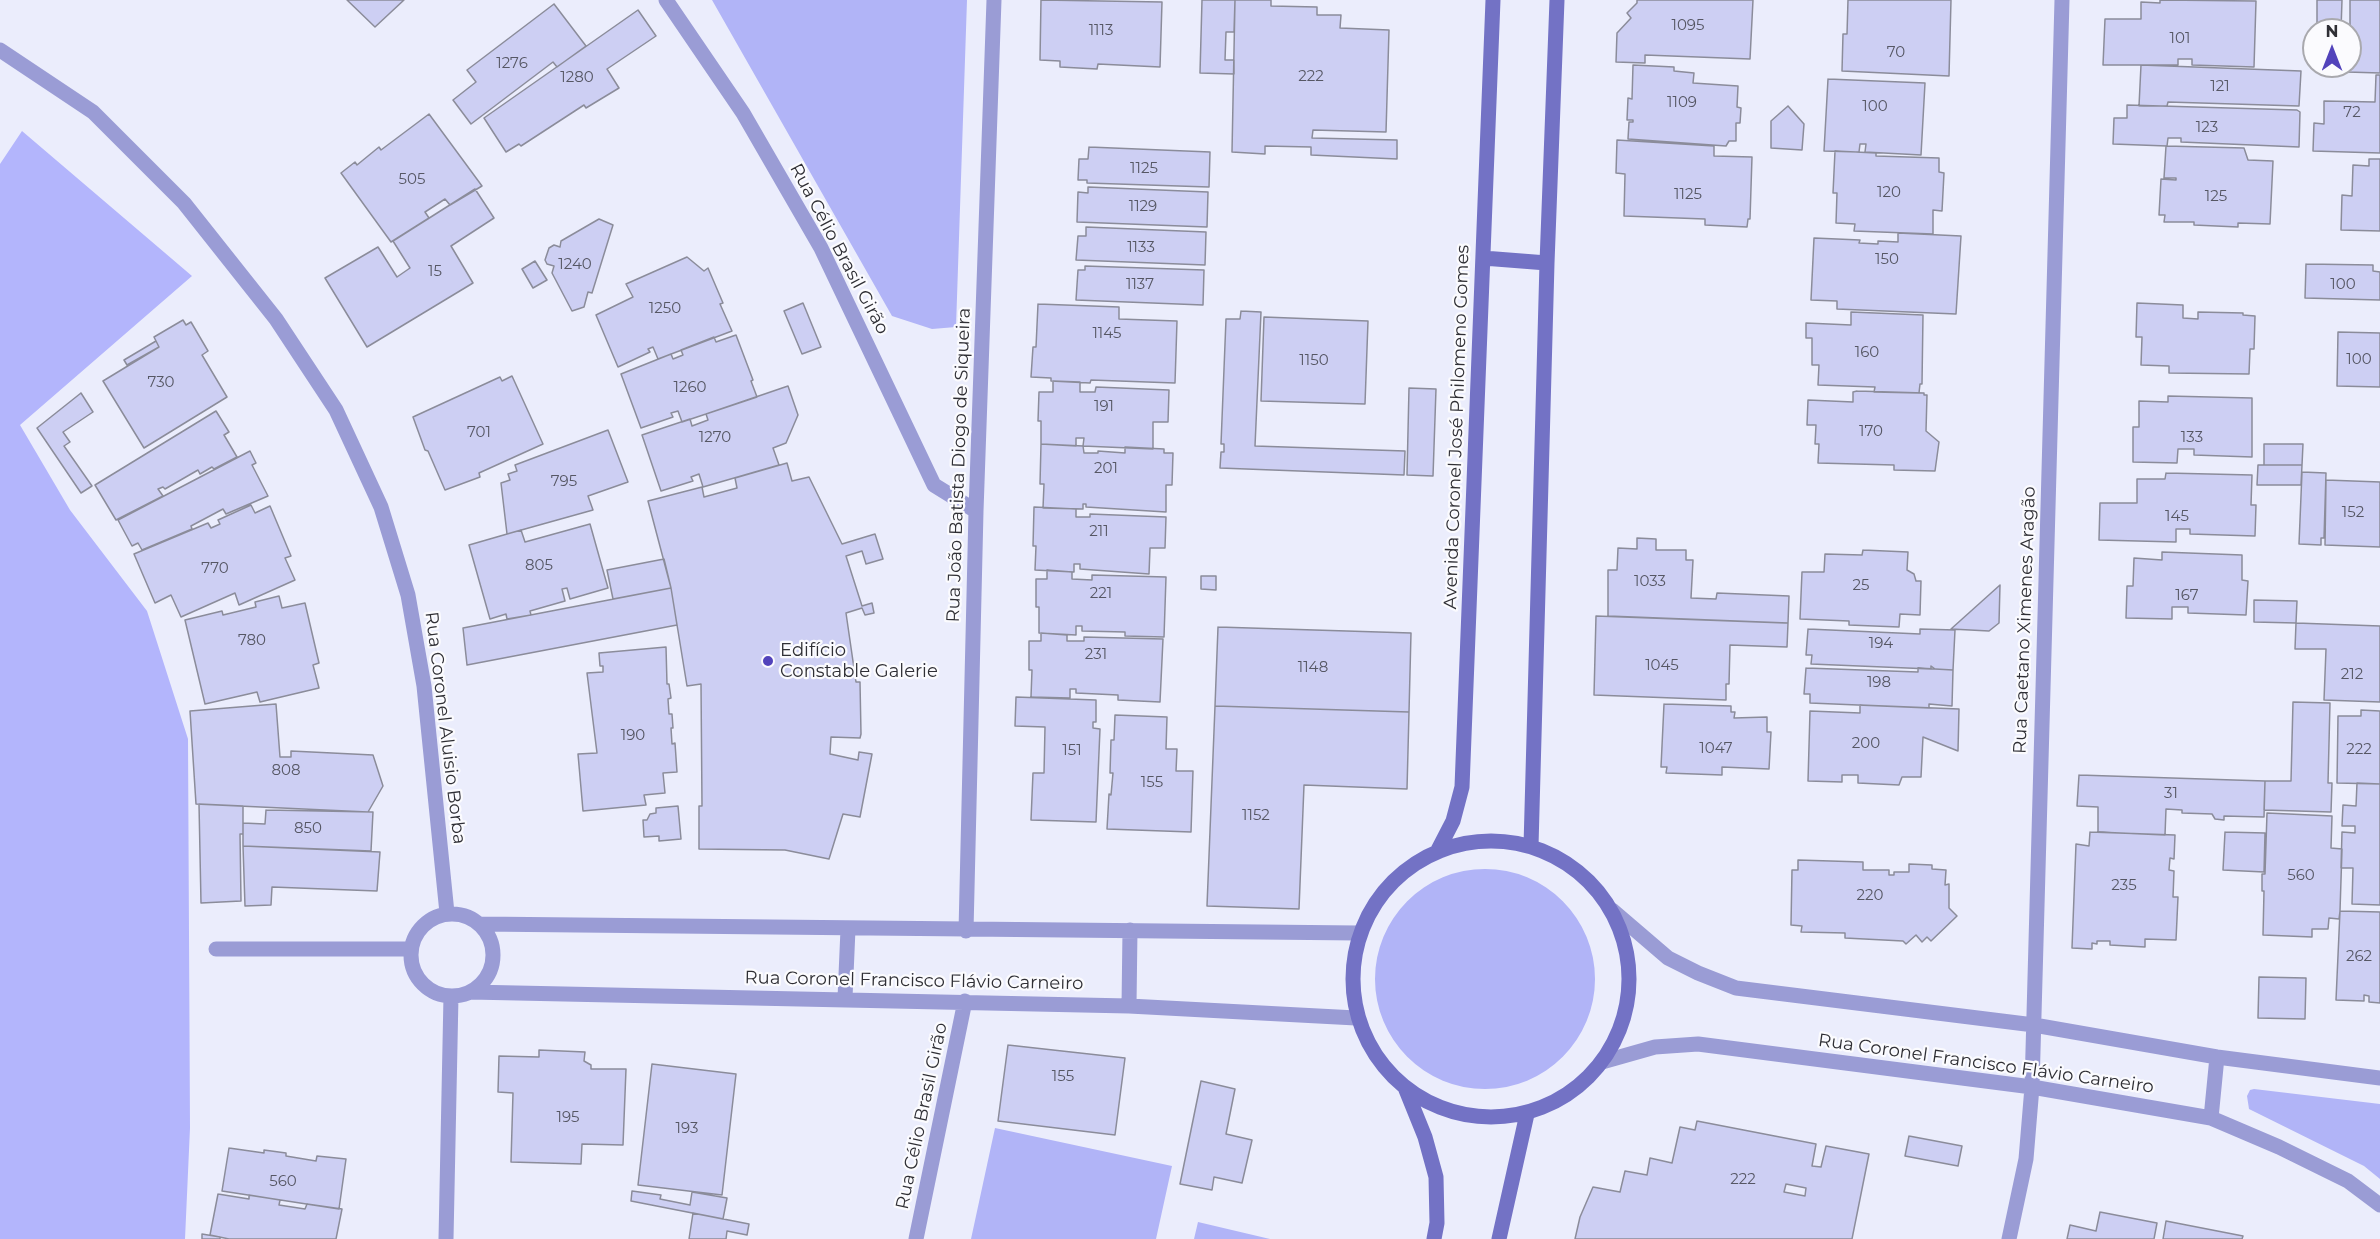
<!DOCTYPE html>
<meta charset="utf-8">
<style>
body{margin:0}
#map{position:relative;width:2380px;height:1239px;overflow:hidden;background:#ebedfc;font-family:Montserrat,sans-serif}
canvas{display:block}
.north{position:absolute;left:2302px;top:18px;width:60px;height:60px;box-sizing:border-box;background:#fbfbfe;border:2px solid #a9a9ae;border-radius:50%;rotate:0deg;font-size:16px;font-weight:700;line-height:24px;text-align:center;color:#2f2f35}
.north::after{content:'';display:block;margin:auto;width:21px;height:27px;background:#5243bb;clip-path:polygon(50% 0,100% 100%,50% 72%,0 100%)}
</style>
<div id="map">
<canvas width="2380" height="1239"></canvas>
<div class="north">N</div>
</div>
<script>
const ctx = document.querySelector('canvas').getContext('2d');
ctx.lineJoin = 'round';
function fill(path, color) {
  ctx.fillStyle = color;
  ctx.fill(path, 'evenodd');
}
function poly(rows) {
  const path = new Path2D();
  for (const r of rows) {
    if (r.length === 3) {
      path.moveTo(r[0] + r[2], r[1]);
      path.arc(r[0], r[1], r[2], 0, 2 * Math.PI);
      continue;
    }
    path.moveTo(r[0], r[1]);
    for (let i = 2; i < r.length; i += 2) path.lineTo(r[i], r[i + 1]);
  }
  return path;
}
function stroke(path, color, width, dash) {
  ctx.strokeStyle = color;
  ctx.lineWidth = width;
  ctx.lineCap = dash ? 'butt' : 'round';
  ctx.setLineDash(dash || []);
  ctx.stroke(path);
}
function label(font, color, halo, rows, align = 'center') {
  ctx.font = font + ' Montserrat,sans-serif';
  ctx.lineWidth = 4.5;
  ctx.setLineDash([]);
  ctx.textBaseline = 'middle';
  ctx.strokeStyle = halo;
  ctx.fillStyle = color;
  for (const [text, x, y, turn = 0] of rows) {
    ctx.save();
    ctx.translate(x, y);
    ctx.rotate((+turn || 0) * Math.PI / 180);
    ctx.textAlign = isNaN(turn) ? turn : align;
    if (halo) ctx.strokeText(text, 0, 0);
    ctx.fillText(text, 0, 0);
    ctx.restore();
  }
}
fill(poly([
 [712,0,967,0,956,327,932,329,892,316],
 [1485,979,110],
 [2254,1089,2380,1104,2380,1179,2364,1166,2249,1109,2247,1096,2250,1090],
 [995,1128,1172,1166,1156,1239,971,1239],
 [1198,1222,1270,1239,1194,1239]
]), '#b1b4f7');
fill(poly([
 [22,131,192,276,20,425,70,510,147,611,188,739,190,1128,185,1239,0,1239,0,164]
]), '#b3b5fc');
const building = poly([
 [347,0,404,0,375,27,347,0],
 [1041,0,1162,2,1160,67,1098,64,1097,69,1060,67,1060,61,1040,60,1041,0],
 [1202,0,1235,0,1234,32,1226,32,1225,60,1234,60,1234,74,1200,73,1202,0],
 [1235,0,1271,0,1271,6,1317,7,1317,15,1341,15,1340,28,1389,30,1386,132,1313,130,1312,138,1397,140,1397,159,1311,155,1311,147,1265,146,1265,154,1232,152,1235,0],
 [1637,0,1753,0,1750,59,1645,55,1645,63,1616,62,1617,33,1631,18,1627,13,1637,3,1637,0],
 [1848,0,1951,0,1949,76,1842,71,1843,34,1847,34,1848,0],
 [2160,0,2256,1,2254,67,2192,65,2192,59,2178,59,2178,65,2103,65,2105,19,2141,19,2141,2,2160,3,2160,0],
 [2317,0,2342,0,2341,30,2317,30,2317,0],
 [2350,0,2380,0,2380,73,2347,72,2347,66,2350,66,2350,0],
 [554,4,586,46,557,67,553,62,471,124,453,100,476,82,467,70,554,4],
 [638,10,656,36,607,69,619,88,586,108,584,105,521,146,519,144,506,152,484,118,638,10],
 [1633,65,1674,67,1674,71,1694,73,1693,83,1738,86,1737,107,1741,108,1740,123,1736,123,1736,141,1729,141,1726,146,1628,139,1629,122,1633,122,1633,120,1627,120,1628,98,1632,99,1633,65],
 [2141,65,2301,71,2299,106,2168,102,2167,106,2139,106,2141,65],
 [2316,66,2338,66,2338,72,2316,71,2316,66],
 [2376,75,2380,75,2380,153,2313,151,2314,123,2324,124,2324,101,2375,102,2376,75],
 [1828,79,1925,83,1921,155,1865,152,1866,144,1860,144,1859,152,1824,151,1828,79],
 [2127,105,2297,110,2300,112,2299,147,2181,142,2181,138,2168,138,2167,146,2113,144,2114,118,2127,118,2127,105],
 [1788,106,1804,124,1802,150,1771,148,1771,121,1788,106],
 [429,114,482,186,450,205,445,199,425,212,429,218,391,242,341,173,355,162,357,165,379,147,381,150,429,114],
 [1617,140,1714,146,1714,156,1752,157,1750,219,1748,219,1747,227,1705,225,1705,219,1624,216,1625,174,1616,173,1617,140],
 [2166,146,2244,148,2248,160,2273,161,2270,224,2238,223,2238,227,2194,225,2194,222,2164,222,2165,215,2159,215,2161,179,2176,180,2176,178,2164,178,2166,146],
 [1089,147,1210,152,1209,187,1087,183,1087,180,1078,180,1079,159,1088,159,1089,147],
 [1835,151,1876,153,1876,156,1939,158,1939,172,1944,173,1942,211,1933,210,1933,234,1854,231,1855,224,1836,223,1837,193,1833,193,1835,151],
 [2369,159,2380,159,2380,231,2341,230,2342,195,2352,196,2353,165,2369,166,2369,159],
 [1088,187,1208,192,1207,227,1077,222,1078,192,1088,193,1088,187],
 [475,189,494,218,451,246,473,283,367,347,325,278,378,247,397,277,410,268,393,241,475,189],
 [599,219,613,225,592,293,588,292,584,307,572,311,552,273,554,266,547,264,545,260,549,248,554,245,560,247,561,241,599,219],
 [1086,227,1206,232,1205,265,1076,260,1078,236,1086,236,1086,227],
 [1898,233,1961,236,1956,314,1837,309,1837,301,1811,300,1814,238,1860,240,1859,243,1878,244,1878,241,1898,242,1898,233],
 [687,257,704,271,708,268,723,303,720,304,732,331,658,359,653,347,648,349,650,352,618,367,596,315,633,297,626,284,687,257],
 [535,261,547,280,533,288,522,269,535,261],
 [2306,264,2373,265,2373,271,2380,272,2380,300,2305,298,2306,264],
 [1085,266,1204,270,1203,305,1076,300,1078,270,1085,270,1085,266],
 [803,303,821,347,802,354,784,311,803,303],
 [2137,303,2183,305,2183,318,2198,319,2198,312,2243,313,2243,315,2255,316,2254,349,2250,349,2249,374,2169,373,2169,366,2141,365,2142,337,2136,337,2137,303],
 [1038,304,1119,307,1119,319,1177,321,1175,383,1091,380,1090,383,1051,381,1051,378,1031,377,1033,347,1036,347,1038,304],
 [1241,311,1261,312,1255,446,1405,451,1404,475,1220,468,1221,452,1224,452,1224,444,1221,444,1226,319,1240,319,1241,311],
 [1851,312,1923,315,1922,384,1920,384,1919,393,1874,392,1875,387,1818,385,1819,365,1812,365,1812,338,1806,338,1806,323,1851,325,1851,312],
 [1264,317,1368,321,1365,404,1261,401,1264,317],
 [183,320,186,325,191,322,208,351,202,355,227,397,144,448,103,381,159,347,154,337,183,320],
 [2338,332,2380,333,2380,387,2337,386,2338,332],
 [736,335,753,380,751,381,757,397,682,422,678,411,671,413,673,417,641,428,621,374,671,354,673,359,683,355,681,350,714,337,716,342,736,335],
 [156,341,159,347,127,365,124,360,156,341],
 [512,376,543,444,479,473,480,477,445,490,428,451,425,450,413,417,500,377,502,381,512,376],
 [1053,381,1080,382,1080,392,1095,392,1096,387,1169,390,1168,422,1153,422,1153,449,1083,446,1084,438,1076,438,1076,446,1041,444,1041,421,1038,421,1039,392,1053,392,1053,381],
 [788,386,798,415,786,443,773,448,779,465,703,487,699,474,691,477,693,481,661,491,642,435,690,419,692,426,708,420,706,414,788,386],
 [1409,388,1436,389,1433,476,1407,475,1409,388],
 [1857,391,1924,393,1924,395,1927,395,1926,431,1939,442,1935,471,1894,470,1894,465,1818,463,1819,444,1815,444,1816,425,1807,425,1808,400,1853,402,1853,392,1857,391],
 [81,393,93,412,63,432,70,442,64,446,92,486,81,493,37,428,81,393],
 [2168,396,2252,398,2252,457,2194,455,2194,449,2178,449,2177,463,2133,462,2133,427,2139,427,2139,401,2168,402,2168,396],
 [216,411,229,432,224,435,237,457,214,469,212,467,200,474,198,470,165,489,163,487,158,489,163,496,116,520,95,485,216,411],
 [608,430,628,482,588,496,593,510,507,534,501,483,510,480,508,474,517,471,515,465,608,430],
 [1041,444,1083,446,1084,453,1098,453,1098,451,1125,453,1125,447,1164,449,1164,453,1173,453,1172,485,1166,485,1166,512,1086,507,1086,504,1083,504,1083,509,1043,508,1044,484,1040,484,1041,444],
 [2264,444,2303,444,2302,465,2264,465,2264,444],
 [250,451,256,463,252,465,268,496,226,514,223,509,191,526,192,529,142,550,138,543,132,546,118,520,250,451],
 [787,463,792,481,809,477,842,544,875,534,883,559,866,564,862,551,846,556,862,606,872,603,874,613,865,615,862,608,846,613,856,682,860,682,861,734,860,738,831,737,830,754,858,760,859,752,872,754,860,817,843,814,829,859,785,850,699,849,699,806,702,806,701,684,687,686,671,588,648,501,702,487,704,497,737,488,735,478,787,463],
 [2258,465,2302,465,2301,485,2257,485,2258,465],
 [2302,472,2326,473,2324,538,2321,538,2321,545,2299,544,2302,472],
 [2166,473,2252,475,2251,505,2256,505,2255,536,2190,534,2190,529,2176,529,2176,542,2099,540,2100,503,2137,503,2137,479,2165,479,2166,473],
 [2326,480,2380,482,2380,547,2325,545,2326,480],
 [251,505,255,513,270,506,291,556,285,558,295,580,239,605,235,593,181,617,171,595,155,603,134,554,208,523,211,528,220,524,218,520,251,505],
 [1034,507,1076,509,1076,517,1090,517,1090,514,1166,517,1165,548,1150,548,1149,574,1080,569,1080,564,1074,564,1074,572,1035,570,1036,546,1033,546,1034,507],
 [590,524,608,588,570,599,567,588,562,589,565,601,530,611,531,615,507,619,506,614,490,619,469,545,521,530,525,542,590,524],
 [1637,538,1656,539,1656,550,1686,550,1686,560,1693,560,1691,598,1716,599,1717,593,1789,596,1788,623,1608,616,1608,570,1617,570,1618,548,1637,549,1637,538],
 [1863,550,1908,552,1907,570,1914,574,1916,581,1921,581,1920,615,1900,614,1899,627,1849,625,1849,621,1800,619,1802,572,1824,572,1825,554,1862,555,1863,550],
 [2162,552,2242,555,2242,580,2248,581,2246,615,2188,613,2188,607,2172,607,2172,619,2126,618,2127,586,2133,586,2134,558,2162,560,2162,552],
 [664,559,671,588,613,599,607,570,664,559],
 [1047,570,1072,572,1072,579,1092,580,1092,575,1166,577,1164,637,1125,636,1125,632,1082,631,1082,626,1076,626,1076,635,1039,633,1039,607,1036,607,1036,579,1047,579,1047,570],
 [1201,576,1216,576,1216,590,1201,589,1201,576],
 [2000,585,1999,623,1989,631,1951,629,2000,585],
 [671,588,677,625,467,665,463,628,671,588],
 [279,596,282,608,305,603,319,663,313,665,319,688,260,702,257,692,205,704,185,620,222,611,223,615,256,607,255,602,279,596],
 [2254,600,2297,601,2296,623,2254,622,2254,600],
 [1596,616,1785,623,1788,623,1787,647,1730,645,1729,684,1726,684,1726,700,1594,695,1596,616],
 [2296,623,2380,626,2380,702,2324,700,2326,649,2295,649,2296,623],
 [1218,627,1411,633,1409,712,1215,706,1218,627],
 [1808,629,1920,634,1920,629,1955,630,1953,670,1935,669,1931,666,1931,669,1811,664,1812,655,1806,655,1808,629],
 [1041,633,1067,635,1067,641,1084,641,1084,637,1163,639,1160,702,1118,700,1118,695,1076,693,1076,689,1070,689,1070,698,1031,697,1032,670,1029,670,1029,641,1041,641,1041,633],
 [666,647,667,684,669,684,671,698,668,699,669,714,672,714,673,728,671,728,672,744,675,743,677,772,663,773,665,793,644,795,646,805,583,811,578,754,597,753,587,673,603,672,603,666,600,666,599,653,666,647],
 [1806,668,1918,672,1918,668,1953,670,1952,706,1929,704,1929,708,1810,703,1810,694,1804,694,1806,668],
 [1016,697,1096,700,1096,722,1093,722,1093,728,1100,729,1096,822,1031,820,1033,773,1044,773,1045,727,1015,726,1016,697],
 [2293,702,2330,703,2328,783,2332,783,2331,812,2264,810,2265,781,2291,781,2293,702],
 [276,704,280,757,291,757,291,751,373,755,383,786,368,812,196,804,190,711,276,704],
 [1664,704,1731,706,1731,712,1735,712,1734,718,1767,717,1767,732,1771,732,1769,769,1722,767,1722,775,1666,773,1667,767,1661,767,1664,704],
 [1860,705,1959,709,1958,751,1923,737,1921,777,1902,777,1899,785,1858,783,1858,775,1842,775,1842,782,1808,781,1810,711,1860,713,1860,705],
 [1215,706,1409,712,1407,789,1304,785,1299,909,1207,906,1215,706],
 [2361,710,2380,711,2380,784,2337,783,2338,716,2361,716,2361,710],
 [1115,715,1167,717,1166,749,1177,749,1176,771,1193,771,1191,832,1107,829,1109,794,1111,795,1113,773,1110,773,1111,740,1114,740,1115,715],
 [2079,775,2265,781,2264,817,2224,816,2224,820,2215,819,2212,814,2182,813,2182,810,2166,809,2165,835,2098,832,2098,807,2077,806,2079,775],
 [2357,783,2380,784,2380,905,2352,904,2353,868,2341,868,2342,832,2355,833,2355,826,2342,826,2343,805,2356,806,2357,783],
 [199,804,243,806,243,834,240,834,241,901,201,903,199,804],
 [678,806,681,839,659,841,659,836,644,837,643,820,647,820,650,814,656,813,656,808,678,806],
 [266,810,373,812,371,851,243,846,243,823,265,824,266,810],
 [2267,813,2332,816,2331,848,2342,849,2340,911,2339,919,2329,918,2328,929,2312,929,2312,937,2263,935,2264,891,2262,891,2262,874,2265,874,2267,813],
 [2090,832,2175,835,2174,859,2170,858,2169,870,2174,871,2173,897,2178,897,2176,940,2145,939,2145,947,2110,945,2110,941,2097,941,2097,944,2092,943,2092,949,2072,948,2076,844,2089,846,2090,832],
 [2225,832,2265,833,2264,872,2223,870,2225,832],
 [243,846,380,852,377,891,272,887,271,905,245,906,243,846],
 [1798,860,1863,862,1863,870,1889,870,1889,875,1894,875,1894,872,1909,872,1909,864,1932,865,1932,869,1946,870,1945,885,1949,884,1949,908,1957,916,1931,941,1927,937,1922,942,1916,935,1906,944,1903,941,1845,938,1845,933,1801,932,1802,926,1791,925,1792,870,1798,870,1798,860],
 [2340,911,2380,912,2380,1003,2369,1002,2369,996,2364,995,2364,1001,2336,1000,2340,911],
 [2259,977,2306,978,2305,1019,2258,1018,2259,977],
 [1008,1045,1125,1058,1115,1135,998,1121,1008,1045],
 [539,1050,585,1052,584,1061,591,1065,591,1069,626,1069,623,1145,582,1144,581,1164,511,1162,513,1093,498,1092,499,1056,539,1057,539,1050],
 [652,1064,736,1074,722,1195,638,1185,652,1064],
 [1201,1081,1235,1089,1226,1134,1252,1140,1242,1183,1214,1177,1212,1190,1180,1184,1201,1081],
 [1697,1121,1816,1144,1812,1166,1821,1167,1826,1146,1869,1154,1852,1239,1575,1239,1580,1217,1593,1187,1620,1192,1625,1171,1647,1175,1650,1158,1672,1163,1680,1127,1695,1130,1697,1121],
 [1786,1184,1806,1188,1805,1196,1784,1192,1786,1184],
 [1909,1136,1962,1146,1958,1166,1905,1156,1909,1136],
 [229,1148,264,1153,264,1150,286,1153,286,1156,316,1161,317,1156,346,1159,339,1209,222,1191,229,1148],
 [632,1191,661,1195,660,1199,690,1205,692,1192,727,1198,723,1219,631,1201,632,1191],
 [218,1194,249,1199,249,1195,280,1200,279,1205,305,1209,307,1204,342,1209,336,1239,229,1239,210,1235,218,1194],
 [2100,1212,2157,1223,2154,1239,2067,1239,2070,1225,2096,1231,2100,1212],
 [693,1213,749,1224,747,1235,727,1231,726,1239,689,1239,693,1213],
 [2166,1221,2243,1236,2242,1239,2163,1239,2166,1221],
 [202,1234,220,1237,220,1239,202,1239,202,1234]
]);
fill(building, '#cdcff3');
stroke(building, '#8b8c9a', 1.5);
stroke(poly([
 [666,0,743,113,821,248,934,485,976,511],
 [0,50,93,112,184,203,276,319,336,410,381,507,408,595,424,686,447,913],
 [1612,910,1668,958,1698,973,1736,988,2034,1025,2217,1057,2380,1078],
 [452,955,41],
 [480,924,1358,933],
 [966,931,976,511,994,0],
 [216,949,410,949],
 [470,992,1129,1006,1356,1018],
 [845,998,848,929],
 [1129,1006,1130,930],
 [1602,1062,1655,1047,1698,1044,2032,1087,2211,1118,2279,1147,2348,1181,2380,1205],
 [2211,1118,2217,1057],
 [446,1239,451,996],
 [916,1239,965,1001],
 [2009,1239,2026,1159,2032,1087,2062,0]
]), '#9a9cd5', 15);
stroke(poly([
 [1483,258,1547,263],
 [1491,979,138],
 [1531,846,1547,263,1557,0],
 [1438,850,1453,821,1462,787,1493,0],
 [1406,1090,1425,1137,1436,1177,1437,1223,1434,1239],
 [1499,1239,1527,1114]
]), '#7372c5', 15);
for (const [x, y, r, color] of [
 [768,661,6,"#5243bb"]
]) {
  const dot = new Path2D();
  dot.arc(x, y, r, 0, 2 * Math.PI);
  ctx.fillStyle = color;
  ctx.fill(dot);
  stroke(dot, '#fbfbfe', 2);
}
label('15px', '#565764', null, [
 ["1095",1688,26],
 ["1113",1101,31],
 ["101",2180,39],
 ["70",1896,53],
 ["1276",512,64],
 ["222",1311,77],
 ["1280",577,78],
 ["121",2220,87],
 ["1109",1682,103],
 ["100",1875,107],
 ["72",2352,113],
 ["123",2207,128],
 ["1125",1144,169],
 ["505",412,180],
 ["120",1889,193],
 ["1125",1688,195],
 ["125",2216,197],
 ["1129",1143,207],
 ["1133",1141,248],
 ["150",1887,260],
 ["1240",575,265],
 ["15",435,272],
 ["1137",1140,285],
 ["100",2343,285],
 ["1250",665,309],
 ["1145",1107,334],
 ["160",1867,353],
 ["100",2359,360],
 ["1150",1314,361],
 ["730",161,383],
 ["1260",690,388],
 ["191",1104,407],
 ["170",1871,432],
 ["701",479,433],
 ["1270",715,438],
 ["133",2192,438],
 ["201",1106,469],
 ["795",564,482],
 ["152",2353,513],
 ["145",2177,517],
 ["211",1099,532],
 ["805",539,566],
 ["770",215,569],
 ["1033",1650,582],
 ["25",1861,586],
 ["221",1101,594],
 ["167",2187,596],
 ["780",252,641],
 ["194",1881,644],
 ["231",1096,655],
 ["1045",1662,666],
 ["1148",1313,668],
 ["212",2352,675],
 ["198",1879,683],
 ["190",633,736],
 ["200",1866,744],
 ["1047",1716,749],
 ["222",2359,750],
 ["151",1072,751],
 ["808",286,771],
 ["155",1152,783],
 ["31",2171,794],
 ["1152",1256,816],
 ["850",308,829],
 ["560",2301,876],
 ["235",2124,886],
 ["220",1870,896],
 ["262",2359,957],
 ["155",1063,1077],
 ["195",568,1118],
 ["193",687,1129],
 ["222",1743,1180],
 ["560",283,1182]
]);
label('18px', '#2f2f35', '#fbfbfe', [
 ["Rua Célio Brasil Girão",839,249,62],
 ["Avenida Coronel José Philomeno Gomes",1457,427,-88],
 ["Rua João Batista Diogo de Siqueira",959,465,-88],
 ["Rua Caetano Ximenes Aragão",2025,620,-88],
 ["Rua Coronel Aluisio Borba",445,728,83],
 ["Rua Coronel Francisco Flávio Carneiro",914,981,1],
 ["Rua Coronel Francisco Flávio Carneiro",1986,1064,8],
 ["Rua Célio Brasil Girão",922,1116,-78]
]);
label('18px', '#2f2f35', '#fbfbfe', [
 ["Edifício",780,651],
 ["Constable Galerie",780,672]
], 'left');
</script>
